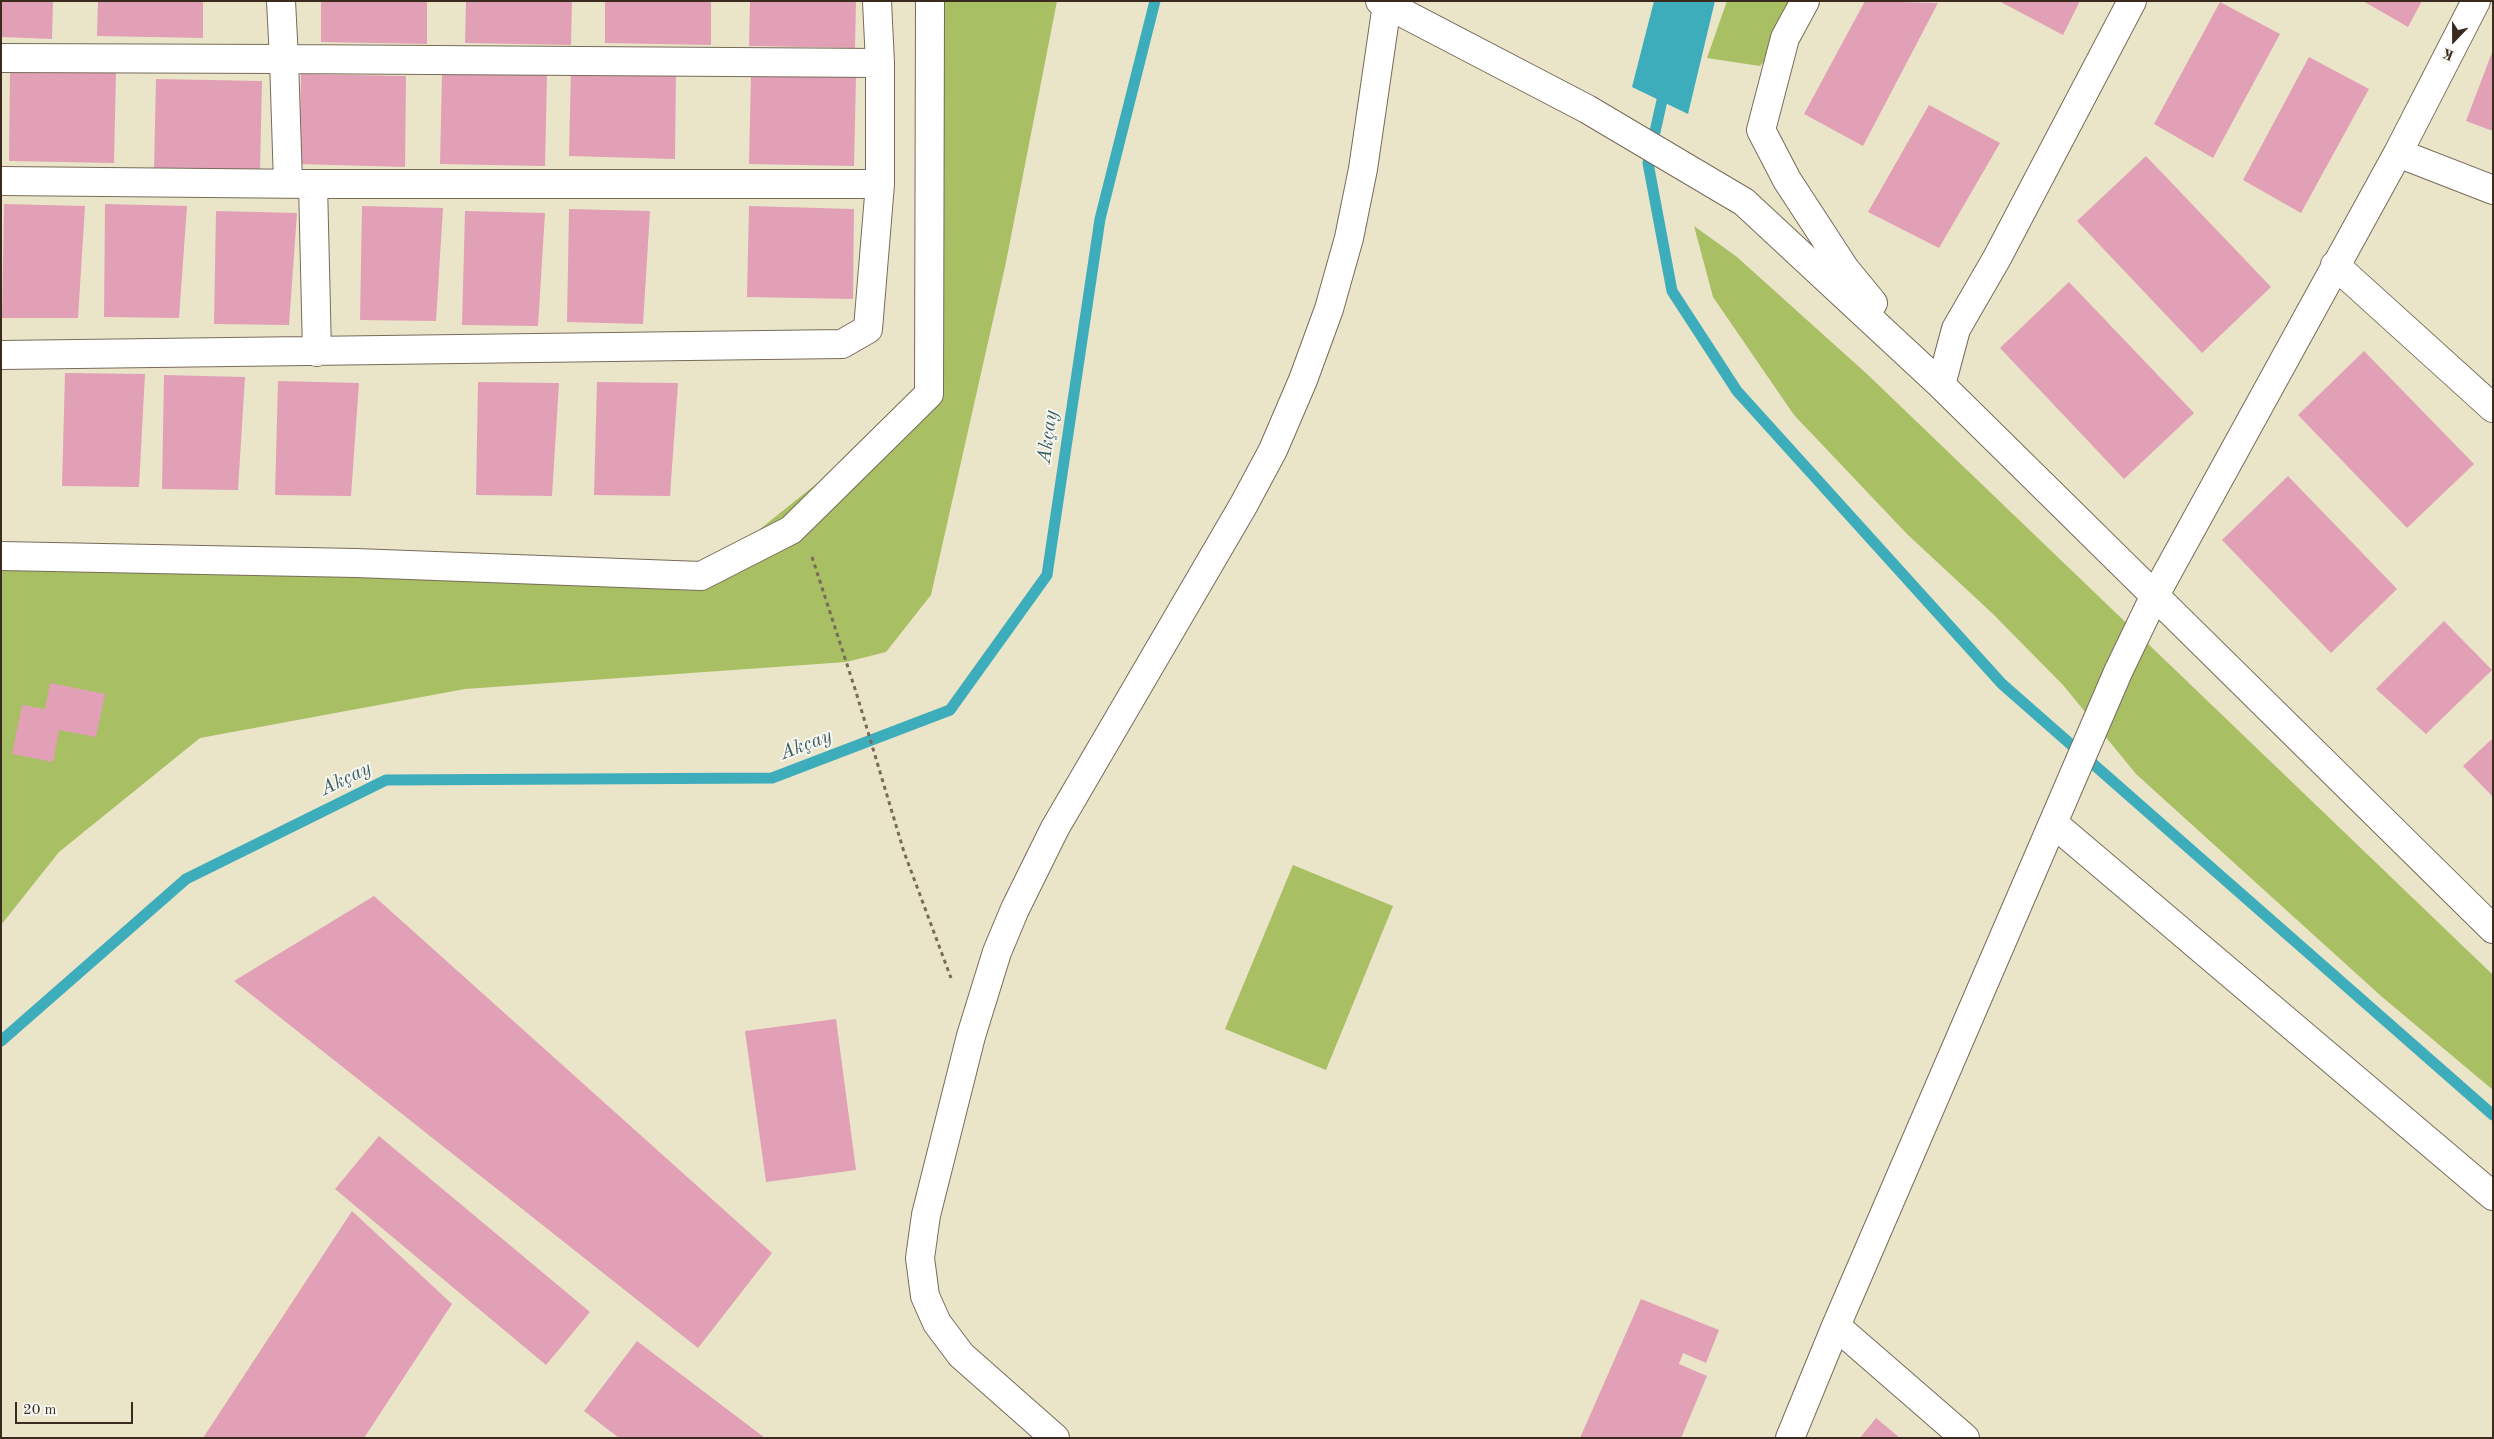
<!DOCTYPE html>
<meta charset="utf-8">
<style>
body{margin:0}
#map{position:relative;width:2494px;height:1439px;overflow:hidden;background:#eae5c8;font-family:"Old Standard TT",serif}
canvas{display:block}
.frame{position:absolute;inset:0;border:2px solid #3b2a1e;pointer-events:none}
.north{position:absolute;left:2429px;top:15px;width:50px;height:50px;-webkit-text-stroke:4px #f6f6f2;paint-order:stroke;rotate:202deg;font-size:14px;font-weight:700;line-height:20px;text-align:center;color:#3b2a1e}
.north::after{content:'';display:block;margin:auto;width:18px;height:22px;background:#3b2a1e;clip-path:polygon(50% 0,100% 100%,50% 72%,0 100%)}
.scale{position:absolute;left:15px;top:1402px;width:118px;height:22px;box-sizing:border-box;border:2px solid #3b2a1e;border-top:0;padding-left:6px;font-size:15px;line-height:18px;white-space:nowrap;color:#3b2a1e;-webkit-text-stroke:4px #f6f6f2;paint-order:stroke}
</style>
<div id="map">
<canvas width="2494" height="1439"></canvas>
<div class="frame"></div>
<div class="north">K</div>
<div class="scale">20 m</div>
</div>
<script>
const ctx = document.querySelector('canvas').getContext('2d');
ctx.lineJoin = 'round';
function fill(path, color) {
  ctx.fillStyle = color;
  ctx.fill(path, 'evenodd');
}
function poly(rows) {
  const path = new Path2D();
  for (const r of rows) {
    path.moveTo(r[0], r[1]);
    for (let i = 2; i < r.length; i += 2) path.lineTo(r[i], r[i + 1]);
  }
  return path;
}
function stroke(path, color, width, dash) {
  ctx.strokeStyle = color;
  ctx.lineWidth = width;
  ctx.lineCap = dash ? 'butt' : 'round';
  ctx.setLineDash(dash || []);
  ctx.stroke(path);
}
function label(font, color, halo, rows, align = 'center') {
  ctx.font = font + ' "Old Standard TT",serif';
  ctx.lineWidth = 4;
  ctx.setLineDash([]);
  ctx.textBaseline = 'middle';
  ctx.strokeStyle = halo;
  ctx.fillStyle = color;
  for (const [text, x, y, turn = 0] of rows) {
    ctx.save();
    ctx.translate(x, y);
    ctx.rotate((+turn || 0) * Math.PI / 180);
    ctx.textAlign = isNaN(turn) ? turn : align;
    if (halo) ctx.strokeText(text, 0, 0);
    ctx.fillText(text, 0, 0);
    ctx.restore();
  }
}
fill(poly([
 [930,1,1057,1,1005,267,931,595,886,652,846,662,465,689,200,738,59,852,1,925,1,556,701,576,929,394],
 [1727,1,1805,1,1785,38,1760,66,1707,58],
 [1694,226,1737,257,1867,374,2493,975,2493,1090,2381,996,2136,774,2063,685,1993,614,1907,534,1794,415,1713,297],
 [1293,865,1393,906,1326,1070,1225,1029]
]), '#a9bf64');
fill(poly([
 [1654,1,1715,1,1688,114,1632,87]
]), '#3eadbb');
stroke(poly([
 [1665,87,1648,163,1672,291,1737,391,2002,684,2493,1115],
 [1,1041,186,879,386,780,772,778,950,710,1047,575,1100,219,1155,1]
]), '#3eadbb', 11);
fill(poly([
 [1,1,53,1,52,39,1,37],
 [98,1,203,1,203,38,97,36],
 [321,1,427,1,427,44,321,42],
 [466,1,572,1,571,45,465,43],
 [605,1,711,1,711,45,605,43],
 [750,1,856,1,855,48,749,46],
 [1865,1,1938,3,1863,146,1804,114],
 [1999,1,2080,1,2063,35],
 [2363,1,2422,1,2408,27],
 [2220,2,2280,34,2213,158,2154,124],
 [2493,50,2493,131,2466,121],
 [2309,57,2369,89,2301,213,2243,180],
 [571,65,676,68,675,159,569,156],
 [10,70,116,72,114,163,9,161],
 [751,73,856,76,854,166,749,164],
 [301,74,406,76,405,167,299,164],
 [442,74,547,75,545,166,440,164],
 [156,79,262,81,260,172,154,170],
 [1929,105,2000,143,1939,248,1868,212],
 [2146,156,2271,287,2202,353,2077,221],
 [4,204,85,206,78,318,2,318],
 [105,204,187,206,179,318,104,317],
 [362,206,443,208,436,321,360,320],
 [749,206,854,209,853,299,747,297],
 [569,209,650,211,643,324,567,322],
 [216,211,297,213,289,325,214,324],
 [465,211,545,213,538,326,462,325],
 [2069,282,2194,413,2124,479,2000,348],
 [2364,351,2474,464,2407,528,2298,415],
 [65,373,145,374,139,487,62,486],
 [164,375,245,377,238,490,162,489],
 [278,381,359,383,351,496,275,495],
 [478,382,559,383,552,496,476,495],
 [597,382,678,383,670,496,594,495],
 [2288,476,2397,589,2331,653,2222,540],
 [2444,621,2492,670,2426,734,2376,689],
 [50,683,105,694,96,737,59,730,53,762,12,754,22,705,45,709],
 [2493,738,2493,797,2463,766],
 [374,896,772,1253,698,1348,234,981],
 [836,1019,856,1170,766,1182,745,1031],
 [379,1136,590,1312,546,1365,335,1189],
 [352,1211,452,1304,364,1438,203,1438],
 [1641,1299,1719,1330,1706,1363,1683,1353,1679,1364,1707,1376,1681,1438,1580,1438],
 [637,1341,765,1438,619,1438,584,1411],
 [1876,1418,1900,1438,1860,1438]
]), '#e1a0b6');
const street = poly([
 [281,1,284,59,880,63],
 [1380,1,1587,109,1744,202,1941,385],
 [1805,1,1785,38,1761,130,1787,180,1845,269,1873,303],
 [2132,1,1997,258,1956,329,1941,385,2493,929],
 [1,58,284,59,288,183],
 [2398,153,2493,190],
 [1,181,313,184,317,352],
 [313,184,880,184],
 [2335,265,2493,408],
 [1,355,842,344,868,329,880,184,880,63,877,1],
 [1,556,356,563,701,576,791,530,929,394,930,1],
 [2053,823,2118,672,2155,595,2398,153,2476,1],
 [1836,1326,2053,823,2493,1196],
 [1055,1438,961,1355,937,1323,925,1296,920,1258,926,1215,971,1036,997,952,1015,909,1055,828,1243,506,1273,450,1303,380,1329,309,1349,238,1363,169,1387,4],
 [1790,1438,1836,1326,1965,1438]
]);
stroke(street, '#786b5a', 30);
stroke(poly([
 [812,557,856,692,904,852,951,978]
]), '#786b5a', 3, [4, 4]);
stroke(street, '#fff', 28);
label('italic 20px', '#3c5e5d', '#f6f6f2', [
 ["Akçay",1048,437,-82],
 ["Akçay",806,745,-21],
 ["Akçay",346,779,-26]
]);
</script>
